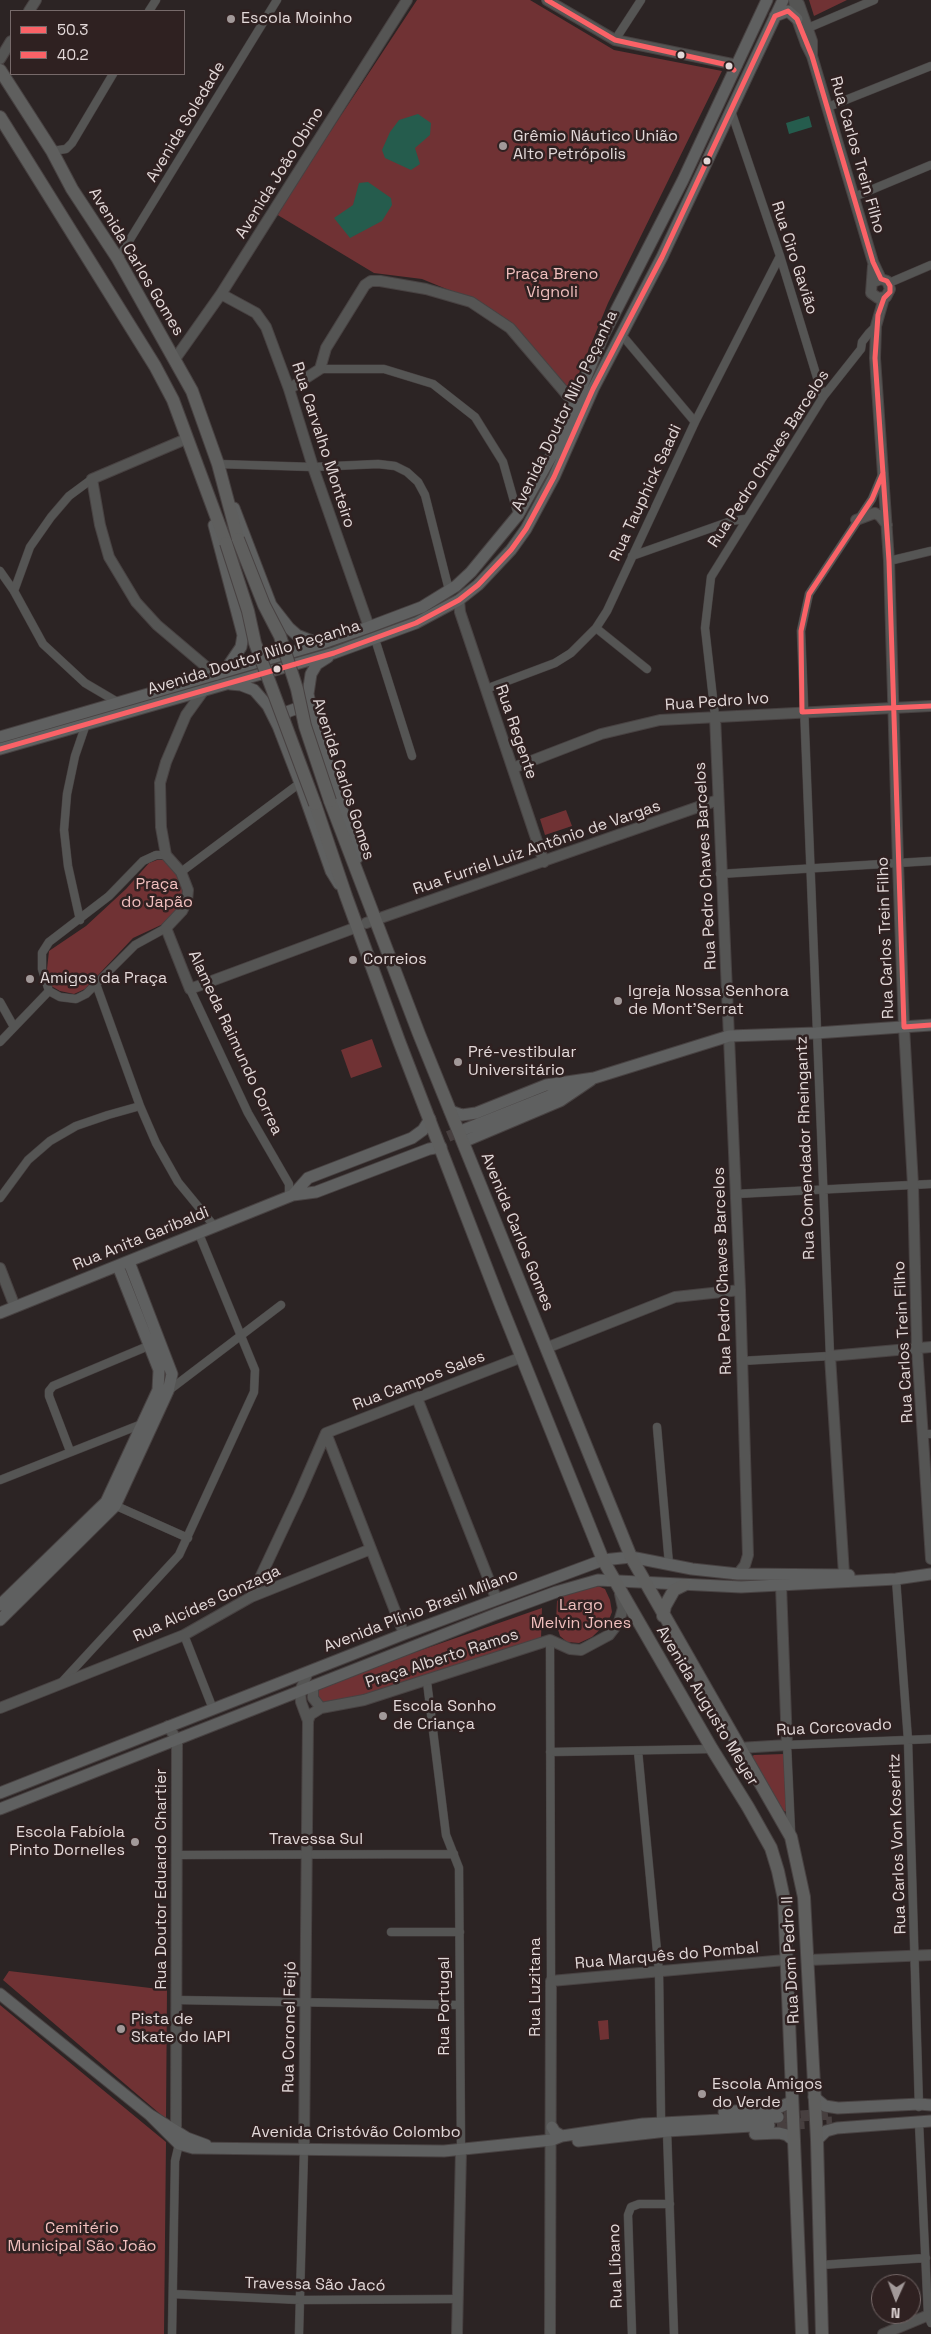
<!DOCTYPE html>
<meta charset="utf-8">
<style>
body{margin:0}
#map{position:relative;width:931px;height:2334px;overflow:hidden;background:#2c2424;font-family:"Space Grotesk",sans-serif}
canvas{display:block}
.legend{position:absolute;left:10px;top:10px;width:175px;height:65px;box-sizing:border-box;background:#2f2121;border:1px solid #776a6a;margin:0;padding:6px 9px;list-style:none;font-size:15px;color:#e2d8d8}
.legend li{display:flex;align-items:center;gap:10px;height:25px}
.legend b{width:25px;border:1px solid #776a6a}
.north{position:absolute;left:871px;top:2274px;width:50px;height:50px;box-sizing:border-box;background:#2f2121;border:1px solid #776a6a;border-radius:50%;rotate:182deg;font-size:14px;font-weight:700;line-height:20px;text-align:center;color:#e2d8d8}
.north::after{content:'';display:block;margin:auto;width:18px;height:22px;background:#a29999;clip-path:polygon(50% 0,100% 100%,50% 72%,0 100%)}
</style>
<div id="map">
<canvas width="931" height="2334"></canvas>
<ul class="legend">
<li><b style="height:6px;background:#fa6267"></b>50.3</li>
<li><b style="height:6px;background:#fa6267"></b>40.2</li>
</ul>
<div class="north">N</div>
</div>
<script>
const ctx = document.querySelector('canvas').getContext('2d');
ctx.lineJoin = 'round';
function fill(path, color) {
  ctx.fillStyle = color;
  ctx.fill(path, 'evenodd');
}
function poly(rows) {
  const path = new Path2D();
  for (const r of rows) {
    path.moveTo(r[0], r[1]);
    for (let i = 2; i < r.length; i += 2) path.lineTo(r[i], r[i + 1]);
  }
  return path;
}
function stroke(path, color, width, dash) {
  ctx.strokeStyle = color;
  ctx.lineWidth = width;
  ctx.lineCap = dash ? 'butt' : 'round';
  ctx.setLineDash(dash || []);
  ctx.stroke(path);
}
function label(font, color, halo, rows, align = 'center') {
  ctx.font = font + ' "Space Grotesk",sans-serif';
  ctx.lineWidth = 5;
  ctx.setLineDash([]);
  ctx.textBaseline = 'middle';
  ctx.strokeStyle = halo;
  ctx.fillStyle = color;
  for (const [text, x, y, turn = 0] of rows) {
    ctx.save();
    ctx.translate(x, y);
    ctx.rotate((+turn || 0) * Math.PI / 180);
    ctx.textAlign = isNaN(turn) ? turn : align;
    if (halo) ctx.strokeText(text, 0, 0);
    ctx.fillText(text, 0, 0);
    ctx.restore();
  }
}
fill(poly([
 [417,0,530,0,614,50,722,71,608,303,570,395,506,321,466,297,422,279,374,273,276,214],
 [809,0,847,0,814,16],
 [566,810,572,826,545,835,540,819],
 [157,860,164,860,178,874,184,890,178,910,161,925,133,938,85,989,74,994,60,991,51,986,47,969,49,951,86,926,126,889,149,863],
 [372,1039,382,1067,351,1078,341,1050],
 [598,1586,605,1589,610,1600,612,1612,608,1622,592,1637,579,1643,567,1642,560,1636,556,1623,557,1601,562,1596],
 [542,1608,541,1639,350,1701,326,1704,317,1698,316,1690,321,1685],
 [784,1754,787,1812,784,1811,751,1761,751,1757,754,1755],
 [9,1971,167,1990,166,2119,3,1980],
 [0,2005,166,2142,164,2334,0,2334],
 [608,2020,609,2039,600,2040,598,2021]
]), '#703234');
fill(poly([
 [418,114,431,123,430,135,415,148,420,164,411,170,385,158,382,150,390,132,399,120],
 [809,116,812,127,789,134,786,123],
 [368,182,391,198,392,205,382,221,350,238,334,218,353,205,359,183]
]), '#255c4d');
stroke(poly([
 [433,1143,463,1130],
 [784,2117,832,2114],
 [777,2125,832,2122]
]), '#473f3f', 11, [11, 5.5]);
const minor = poly([
 [149,11,156,0],
 [808,28,874,0],
 [615,40,641,0],
 [828,107,931,66],
 [731,111,780,256,823,397],
 [52,151,66,149,72,143,113,74],
 [854,197,931,165],
 [118,259,277,0],
 [889,283,931,265],
 [621,334,695,422],
 [320,369,384,369,433,384,475,417,503,462,518,515],
 [218,464,313,467,378,464,395,466,407,472,418,482,425,495,449,590],
 [632,556,731,521,745,519],
 [889,561,931,551],
 [0,571,14,591,43,644,85,683,119,703],
 [14,591,30,547,51,517,69,496,92,479],
 [596,628,647,669],
 [375,639,412,756],
 [486,689,555,663,571,653,596,628,607,611,695,422,780,256],
 [715,716,705,628,711,577,823,397,861,349,862,342,869,333,876,326],
 [166,855,156,855,143,861,109,896,49,942,42,953,42,969,49,991,60,997,76,999,86,994,135,945,166,928],
 [181,872,300,783],
 [720,874,931,861],
 [80,920,68,866,64,830,67,794,75,756,86,724],
 [96,984,140,1106,156,1143,178,1182,215,1227],
 [190,989,248,1113,289,1184,289,1196],
 [0,1002,14,1027],
 [0,1042,49,991],
 [736,1194,931,1184],
 [0,1198,28,1160,50,1141,76,1126,108,1115,140,1106],
 [741,1361,830,1356,801,631,809,594,872,499,882,475],
 [168,1391,281,1305],
 [657,1427,669,1564],
 [923,1434,931,1434],
 [70,1451,49,1396,49,1391,53,1386,153,1344],
 [0,1480,142,1424],
 [112,1504,188,1538],
 [896,1579,908,1740,919,2107],
 [184,1635,213,1709],
 [550,1640,551,1981],
 [427,1682,446,1835,459,1868,461,2150],
 [61,1683,179,1555,254,1392,255,1370,199,1234],
 [638,1751,659,1972,661,2118],
 [550,1752,712,1749],
 [791,1832,787,1745,931,1739],
 [177,1855,454,1854],
 [391,1932,460,1932],
 [176,2000,460,2005],
 [919,2123,928,2315,931,2323],
 [667,2131,674,2334],
 [821,2265,926,2258],
 [173,2294,300,2300,457,2299],
 [172,2334,175,2161,179,2144,178,2139],
 [299,2334,304,2149],
 [632,2334,628,2215,631,2207,639,2204,670,2204]
]);
const tertiary = poly([
 [547,0,615,40,737,65],
 [794,0,797,19,806,44,812,56,873,262,881,279],
 [799,4,812,41,812,55],
 [29,11,36,0],
 [0,59,11,41],
 [873,282,881,279,887,281,890,289,886,297,878,298,871,293,873,266],
 [221,294,256,313,266,327,289,389,313,467,369,627],
 [884,298,876,326,875,358,889,561,898,863,904,1027,913,1185,917,1348,931,1559],
 [175,359,221,294,407,0],
 [289,389,320,369,326,348,365,285,371,281,380,281,426,289,471,302,510,328,574,403],
 [186,439,92,479,100,525,109,557,136,602,157,625,216,675],
 [856,520,875,513,880,516,887,525],
 [459,600,460,612,544,862],
 [204,690,186,715,166,762,160,783,161,827,166,855,181,872,188,890,187,901,182,911,166,928,190,989,357,927],
 [715,716,740,1290,748,1555,745,1565,738,1574],
 [513,768,601,734,660,720,931,706],
 [366,923,718,800],
 [0,1268,15,1307],
 [546,1348,675,1297,740,1290],
 [417,1398,496,1598],
 [326,1433,404,1634],
 [326,1433,522,1357],
 [844,1574,830,1356,931,1347],
 [251,1597,299,1495,326,1433],
 [313,1687,313,1698,321,1708],
 [0,1708,184,1635,251,1597,371,1549],
 [308,1721,310,1715,321,1708,364,1700,550,1640,570,1649,581,1650,609,1635,619,1622,623,1608,620,1594],
 [168,1726,177,1740,176,2132],
 [739,1748,787,1745,781,1585],
 [808,1960,931,1955],
 [304,2149,308,1721,301,1702,300,1691,308,1672],
 [457,2334,461,2150],
 [550,2334,551,1981,785,1960],
 [883,2334,931,2314]
]);
const secondary = poly([
 [775,16,788,11,797,19],
 [234,508,271,605,289,628,297,635,320,644],
 [214,525,243,635,241,647,224,672],
 [328,657,317,664,311,674,308,694,312,713,357,858],
 [230,684,241,685,254,690,268,706,278,726,300,783,331,871,339,884],
 [279,724,287,712,295,709,310,712],
 [0,737,320,644,369,627,422,607,456,586,471,572,518,515,558,444,604,334,683,180,767,0],
 [0,749,334,653,416,623,459,600,478,585,511,550,526,529,554,477,593,389,662,257,783,0],
 [450,1111,462,1115,476,1113,546,1085,594,1078,729,1036,816,1033,931,1025],
 [463,1130,574,1086],
 [463,1142,560,1101,591,1080],
 [293,1195,308,1178,412,1138,423,1130,430,1119],
 [0,1313,293,1195,316,1192,429,1149,441,1147],
 [0,1605,106,1502,158,1390,159,1370,118,1266],
 [0,1620,115,1506,168,1391,172,1374,129,1262],
 [0,1793,404,1634,603,1560,631,1557,692,1569,738,1574,849,1575],
 [0,1809,496,1614,556,1592,598,1580,741,1587,896,1579,931,1574],
 [0,1994,150,2115,187,2138,206,2145],
 [814,2097,825,2106,838,2108,919,2104,931,2105],
 [724,2112,780,2107,791,2102],
 [150,2115,179,2144,193,2148,444,2151,552,2140,562,2136,643,2124,778,2117],
 [552,2127,555,2132,562,2136],
 [755,2134,779,2133,787,2135,794,2141],
 [817,2140,826,2131,837,2128,931,2121],
 [578,2141,667,2131,769,2125]
]);
const primary = poly([
 [0,70,52,151,72,189,118,259,192,391,218,464,238,539],
 [0,117,155,366,173,400,226,543],
 [330,801,419,1034,631,1557,791,1837,804,1897,817,2140,822,2334],
 [315,804,346,896,399,1041,500,1303,603,1560,712,1749,748,1807,771,1848,778,1871,784,1899,802,2334],
 [663,1616,665,1606,674,1590,684,1585]
]);
stroke(minor, '#484242', 9);
stroke(tertiary, '#484242', 12);
stroke(secondary, '#484242', 13);
stroke(primary, '#484242', 14);
stroke(minor, '#555554', 8);
stroke(tertiary, '#555554', 10);
stroke(secondary, '#5f6060', 11);
stroke(primary, '#5f5f5e', 12);
const primaryBridge = poly([
 [238,539,264,605,280,636,297,689,305,726,330,801],
 [226,543,248,611,255,643,315,804]
]);
stroke(primaryBridge, '#484242', 14, []);
stroke(primaryBridge, '#5f5f5e', 12);
stroke(poly([
 [883,473,872,499,809,594,801,631,802,712,931,706],
 [0,749,334,653,416,623,459,600,478,585,511,550,526,529,554,477,593,389,662,257,775,16,788,11,797,19,812,56,873,262,881,279,887,281,890,286,890,292,884,298,878,315,875,358,889,561,904,1027,931,1025]
]), '#fa6267', 5);
stroke(poly([
 [547,0,615,40,728,65,734,70]
]), '#fa6267', 5);
for (const [x, y, r, color] of [
 [231,19,5,"#a29999"],
 [681,55,4.5,"#e2d8d8"],
 [729,66,4.5,"#e2d8d8"],
 [503,146,5,"#a29999"],
 [707,161,4.5,"#e2d8d8"],
 [277,669,4.5,"#e2d8d8"],
 [353,960,5,"#a29999"],
 [30,979,5,"#a29999"],
 [618,1001,5,"#a29999"],
 [458,1062,5,"#a29999"],
 [383,1716,5,"#a29999"],
 [135,1842,5,"#a29999"],
 [121,2029,5,"#a29999"],
 [702,2094,5,"#a29999"]
]) {
  const dot = new Path2D();
  dot.arc(x, y, r, 0, 2 * Math.PI);
  ctx.fillStyle = color;
  ctx.fill(dot);
  stroke(dot, '#2f2121', 2);
}
label('16px', '#e2d8d8', '#2f2121', [
 ["Escola Moinho",241,19],
 ["Grêmio Náutico União",513,137],
 ["Alto Petrópolis",513,155],
 ["Correios",363,960],
 ["Amigos da Praça",40,979],
 ["Igreja Nossa Senhora",628,992],
 ["de Mont'Serrat",628,1010],
 ["Pré-vestibular",468,1053],
 ["Universitário",468,1071],
 ["Escola Sonho",393,1707],
 ["de Criança",393,1725],
 ["Escola Fabíola",125,1833,"right"],
 ["Pinto Dornelles",125,1851,"right"],
 ["Pista de",131,2020],
 ["Skate do IAPI",131,2038],
 ["Escola Amigos",712,2085],
 ["do Verde",712,2103]
], 'left');
label('16px', '#e2d8d8', '#2f2121', [
 ["Avenida Soledade",186,122,-59],
 ["Rua Carlos Trein Filho",857,155,74],
 ["Avenida João Obino",280,173,-58],
 ["Rua Ciro Gavião",794,258,72],
 ["Avenida Carlos Gomes",136,262,59],
 ["Avenida Doutor Nilo Peçanha",565,411,-64],
 ["Rua Carvalho Monteiro",323,445,72],
 ["Rua Pedro Chaves Barcelos",769,459,-57],
 ["Rua Tauphick Saadi",646,493,-65],
 ["Avenida Doutor Nilo Peçanha",254,658,-17],
 ["Rua Pedro Ivo",717,702,-4],
 ["Rua Regente",516,732,71],
 ["Avenida Carlos Gomes",343,779,72],
 ["Rua Furriel Luiz Antônio de Vargas",537,848,-19],
 ["Rua Pedro Chaves Barcelos",706,866,-93],
 ["Rua Carlos Trein Filho",886,938,-92],
 ["Alameda Raimundo Correa",235,1043,65],
 ["Rua Comendador Rheingantz",806,1148,-92],
 ["Avenida Carlos Gomes",517,1232,68],
 ["Rua Anita Garibaldi",141,1239,-22],
 ["Rua Pedro Chaves Barcelos",723,1271,-92],
 ["Rua Carlos Trein Filho",904,1342,-93],
 ["Rua Campos Sales",419,1381,-21],
 ["Rua Alcídes Gonzaga",207,1604,-25],
 ["Avenida Plínio Brasil Milano",421,1611,-21],
 ["Praça Alberto Ramos",442,1659,-18],
 ["Avenida Augusto Meyer",707,1706,59],
 ["Rua Corcovado",834,1728,-3],
 ["Travessa Sul",316,1840],
 ["Rua Carlos Von Koseritz",898,1844,-92],
 ["Rua Doutor Eduardo Chartier",162,1879,-90],
 ["Rua Marquês do Pombal",667,1956,-5],
 ["Rua Dom Pedro II",791,1960,-93],
 ["Rua Luzitana",536,1987,-90],
 ["Rua Portugal",445,2006,-90],
 ["Rua Coronel Feijó",290,2027,-89],
 ["Avenida Cristóvão Colombo",356,2133],
 ["Rua Líbano",616,2266,-92],
 ["Travessa São Jacó",315,2285,1]
]);
label('16px', '#f1bfbe', '#2f2121', [
 ["Praça Breno",552,275],
 ["Vignoli",552,293],
 ["Praça",157,885],
 ["do Japão",157,903],
 ["Largo",581,1606],
 ["Melvin Jones",581,1624],
 ["Cemitério",82,2229],
 ["Municipal São João",82,2247]
]);
</script>
